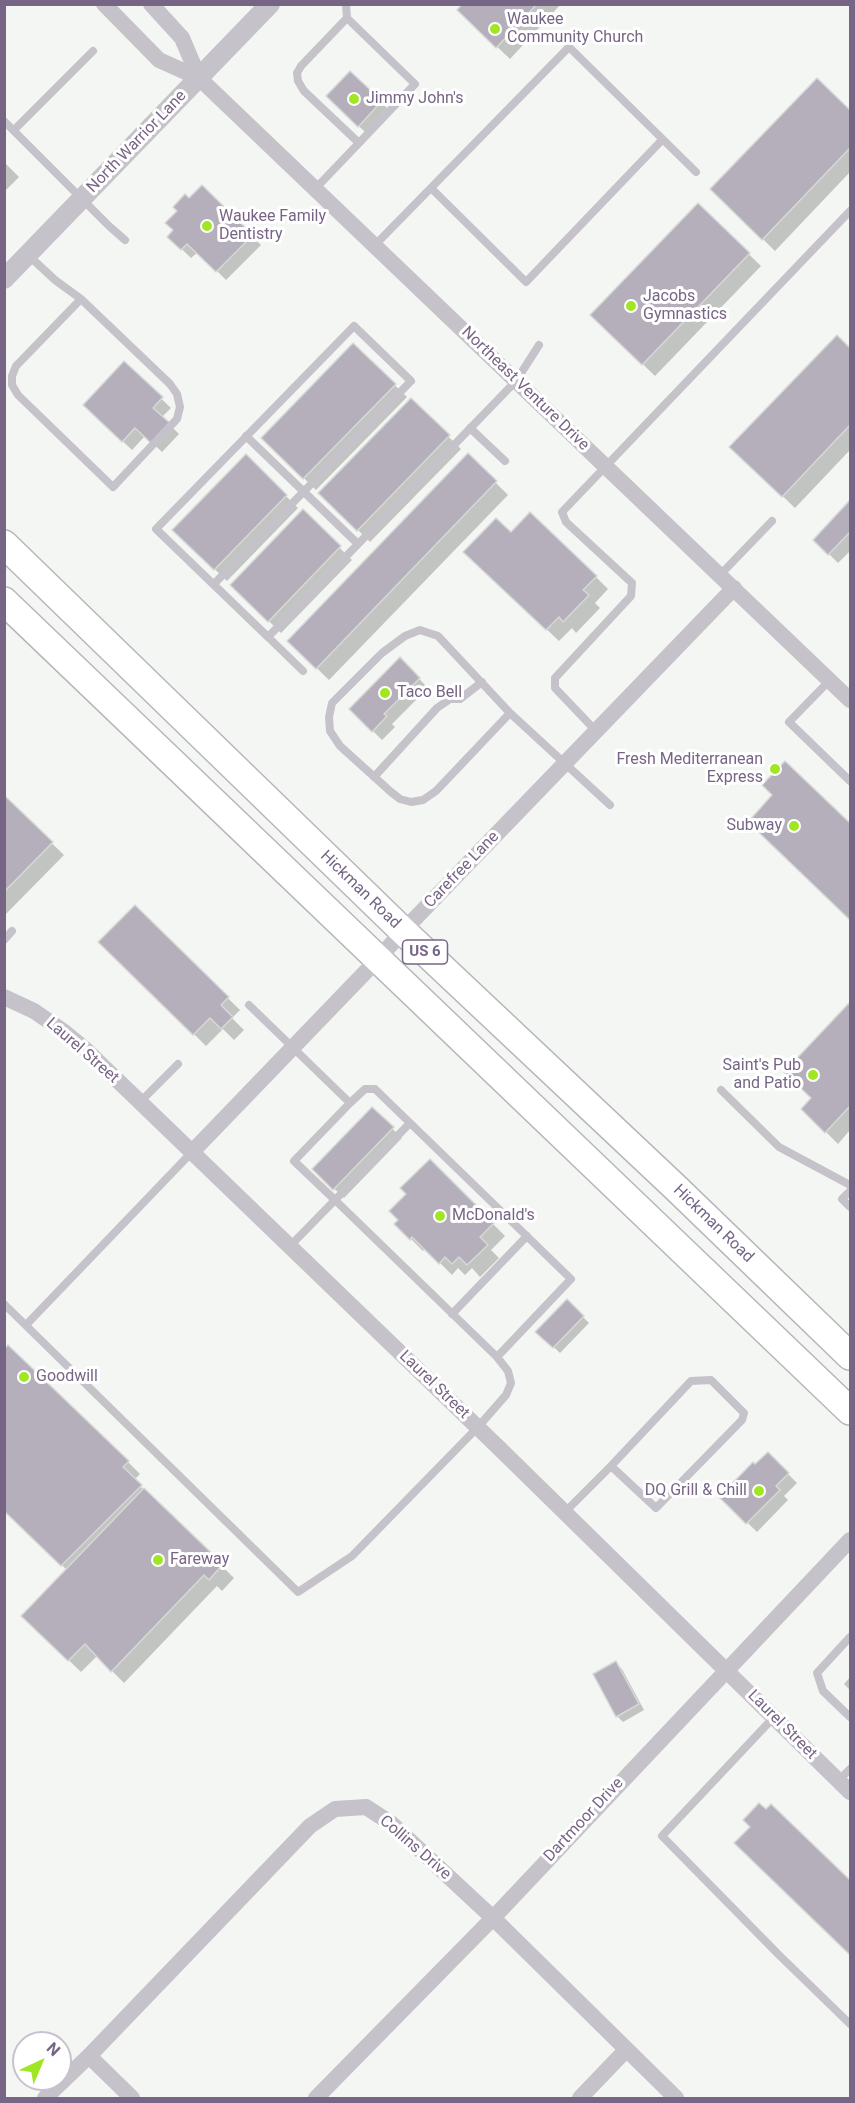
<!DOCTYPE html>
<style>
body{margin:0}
#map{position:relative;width:855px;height:2103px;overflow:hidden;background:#f3f6f3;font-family:Roboto,sans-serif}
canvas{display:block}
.frame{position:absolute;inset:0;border:6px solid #776585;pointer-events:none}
.north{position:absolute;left:12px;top:2031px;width:60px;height:60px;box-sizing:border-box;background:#fff;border:2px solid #c9c1ce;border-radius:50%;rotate:44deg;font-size:16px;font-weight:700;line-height:24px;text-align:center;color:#776585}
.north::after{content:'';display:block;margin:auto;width:21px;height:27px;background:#a1e623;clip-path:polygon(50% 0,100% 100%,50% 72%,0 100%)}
</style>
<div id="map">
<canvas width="855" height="2103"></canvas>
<div class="frame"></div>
<div class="north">N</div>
</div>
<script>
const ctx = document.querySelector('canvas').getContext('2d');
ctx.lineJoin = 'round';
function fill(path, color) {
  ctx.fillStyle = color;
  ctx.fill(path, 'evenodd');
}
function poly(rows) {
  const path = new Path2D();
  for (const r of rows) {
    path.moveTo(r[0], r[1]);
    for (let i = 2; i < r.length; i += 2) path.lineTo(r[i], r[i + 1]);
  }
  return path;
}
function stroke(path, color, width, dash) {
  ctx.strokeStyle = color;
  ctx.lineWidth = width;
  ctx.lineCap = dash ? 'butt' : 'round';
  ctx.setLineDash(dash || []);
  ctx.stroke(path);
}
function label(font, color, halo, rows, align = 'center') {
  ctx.font = font + ' Roboto,sans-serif';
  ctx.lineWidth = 6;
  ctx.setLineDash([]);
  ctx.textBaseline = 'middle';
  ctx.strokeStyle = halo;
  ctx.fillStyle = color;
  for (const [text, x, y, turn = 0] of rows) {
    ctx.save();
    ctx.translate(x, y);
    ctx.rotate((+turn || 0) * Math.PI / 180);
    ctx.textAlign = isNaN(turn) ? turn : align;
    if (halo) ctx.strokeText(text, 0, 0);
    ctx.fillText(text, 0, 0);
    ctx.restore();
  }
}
fill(poly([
 [464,4,561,4,510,59,471,22],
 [350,73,387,108,365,132,328,96],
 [817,80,850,112,850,172,775,251,712,189],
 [4,162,19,177,4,192],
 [202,187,261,245,226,280,198,252,191,258,169,237,175,231,179,211],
 [698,205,761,266,655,376,592,315],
 [837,337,850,350,850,450,795,508,744,459],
 [353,345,407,397,316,490,263,438],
 [124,363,171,408,162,417,179,434,162,452,145,436,132,450,94,414],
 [411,400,461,449,370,542,321,493],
 [468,455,508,495,329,680,289,641],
 [246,456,298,508,227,581,174,530],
 [850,502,850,551,838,563,815,540],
 [303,512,352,560,281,633,232,585],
 [511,534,596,577,608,589,595,603,600,608,576,633,572,628,559,641,478,564],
 [400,659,428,688,392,724,395,727,382,740,351,709],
 [785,763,850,825,850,919,762,834],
 [4,797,64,855,4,916],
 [135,907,240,1010,232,1018,244,1030,234,1040,223,1029,206,1046,101,942],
 [850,1004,850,1130,838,1144,803,1109,813,1098,787,1072],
 [372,1109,402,1138,344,1198,314,1169],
 [430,1161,505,1236,491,1250,499,1258,480,1277,472,1268,465,1275,458,1268,452,1275,425,1248,423,1251,396,1224,400,1220,408,1194],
 [567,1301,589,1323,560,1353,538,1332],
 [768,1454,797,1483,784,1496,788,1500,757,1532,721,1497],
 [128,1462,140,1474,134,1480,234,1578,222,1591,217,1586,124,1683,97,1656,81,1672,23,1616,67,1570,4,1510],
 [616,1663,622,1669,644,1710,623,1722,617,1716],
 [850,1677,850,1690,844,1684],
 [771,1806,850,1882,850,1954,748,1856,752,1827]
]), '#0003');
const building = poly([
 [462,4,537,4,496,48,457,10,462,4],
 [350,71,382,101,358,127,326,96,350,71],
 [817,78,850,110,850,148,762,240,710,189,817,78],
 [202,185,253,235,216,272,187,244,181,250,167,237,173,230,165,223,177,211,173,207,185,194,189,198,202,185],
 [698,203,750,253,642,365,590,315,698,203],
 [837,335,850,348,850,425,782,497,729,447,837,335],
 [353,343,396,384,303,479,261,438,353,343],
 [124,361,163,397,153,408,171,424,152,444,135,428,122,442,83,405,124,361],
 [411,398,450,435,357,531,318,493,411,398],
 [468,453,497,481,316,669,287,641,468,453],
 [246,454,287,495,214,570,172,530,246,454],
 [850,500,850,532,828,555,813,540,850,500],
 [303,509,341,546,268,622,230,585,303,509],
 [530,512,597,576,583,590,589,595,563,622,559,617,546,630,463,552,496,518,511,532,530,512],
 [400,657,420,678,384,714,387,716,372,732,349,709,400,657],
 [785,761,850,823,850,920,748,822,772,795,762,785,785,761],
 [4,795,53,842,4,892,4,795],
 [135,905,229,997,221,1005,233,1017,221,1029,210,1018,193,1035,98,942,135,905],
 [850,1002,850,1106,825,1133,801,1109,811,1098,784,1072,850,1002],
 [372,1107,394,1127,333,1190,312,1169,372,1107],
 [430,1159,494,1223,480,1237,488,1245,467,1265,459,1257,452,1264,445,1257,439,1264,412,1237,410,1240,394,1224,398,1220,389,1211,406,1194,400,1188,430,1159],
 [567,1299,584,1316,553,1348,535,1332,567,1299],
 [8,1345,129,1461,123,1467,142,1485,61,1566,4,1511,4,1349,8,1345],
 [768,1452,789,1473,776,1486,780,1490,746,1524,719,1497,753,1462,755,1464,768,1452],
 [144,1488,223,1564,209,1580,204,1575,111,1672,85,1644,68,1661,21,1616,144,1488],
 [616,1661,639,1704,616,1717,593,1674,616,1661],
 [759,1803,766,1809,771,1804,850,1880,850,1955,734,1843,750,1827,743,1820,759,1803]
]);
fill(building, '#b5afbc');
stroke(building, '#d6d8d6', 1.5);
const trunk = poly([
 [4,544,403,931,675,1187,850,1356],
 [4,601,850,1411]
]);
stroke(trunk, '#b9b5bc', 30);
stroke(poly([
 [346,4,347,18,415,84,359,143,304,91,298,81,297,73,301,66,347,18],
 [4,121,109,226,125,240],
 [14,130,93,51],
 [431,188,526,282,662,140],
 [315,189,359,143],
 [375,245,569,47,696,172],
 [28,255,55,280,81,299,170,384,177,394,180,407,177,419,113,487,18,395,12,385,12,376,16,366,81,299],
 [470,428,505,461],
 [246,436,358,544],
 [720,575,772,521],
 [214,584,411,381,354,326,156,529,268,637,516,381,539,345],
 [268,637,303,671],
 [830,680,789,722,850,781],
 [510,713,436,791,423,800,411,802,400,799,391,792,340,746,330,731,329,717,332,703,382,653,405,636,420,630,438,636,510,713,610,805],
 [596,731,555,688,555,678,631,596,632,583,566,522,562,512,850,211],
 [374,777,437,708,450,699,460,699,482,682],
 [4,940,12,931],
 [249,1005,350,1103,294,1161,335,1200,290,1246],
 [721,1090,779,1147,850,1185],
 [140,1102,178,1064],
 [350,1103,365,1089,375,1089,571,1279,497,1357],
 [850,1191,842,1199,850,1207],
 [4,1304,298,1592,352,1556,478,1427,506,1395,511,1383,508,1371,497,1357,335,1200,410,1123],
 [452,1314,527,1236],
 [26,1325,192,1152],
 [565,1512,611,1466,656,1508,742,1420,744,1413,711,1380,691,1381,611,1466],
 [850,1637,817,1673,823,1691,850,1717],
 [774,1717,662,1836,779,1955,850,2024],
 [839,1780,850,1769]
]), '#c6c2c9', 8);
stroke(poly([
 [104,4,159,60,199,78,850,700],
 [151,4,182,38,199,78],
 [4,997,34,1011,63,1031,86,1050,498,1447,850,1792],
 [192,1152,379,958,403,931,734,588],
 [89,2056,132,2098],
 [45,2098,89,2056,310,1826,335,1809,366,1807,392,1824,493,1918,676,2098],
 [316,2098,493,1918,850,1540],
 [580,2098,626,2050]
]), '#c6c2c9', 16);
stroke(poly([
 [4,279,270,4]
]), '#c6c2c9', 20);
stroke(trunk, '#fff', 27);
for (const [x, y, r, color] of [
 [495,29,6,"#a1e623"],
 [354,99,6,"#a1e623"],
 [207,226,6,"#a1e623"],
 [631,306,6,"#a1e623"],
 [385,693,6,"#a1e623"],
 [775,769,6,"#a1e623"],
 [794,826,6,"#a1e623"],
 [813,1075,6,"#a1e623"],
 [440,1216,6,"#a1e623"],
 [24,1377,6,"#a1e623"],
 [759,1491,6,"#a1e623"],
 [158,1560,6,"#a1e623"]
]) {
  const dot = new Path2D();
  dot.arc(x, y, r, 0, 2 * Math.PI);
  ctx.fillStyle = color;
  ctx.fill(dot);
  stroke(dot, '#fff', 2);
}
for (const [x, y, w] of [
 [425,952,45]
]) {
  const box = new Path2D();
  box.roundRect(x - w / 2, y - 12, w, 24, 4.5);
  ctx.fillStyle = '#fff';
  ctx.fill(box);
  stroke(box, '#776585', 1.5);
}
label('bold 15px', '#776585', null, [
 ["US 6",425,952]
]);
label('16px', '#776585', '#fff', [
 ["Waukee",507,20],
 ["Community Church",507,38],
 ["Jimmy John's",366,99],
 ["Waukee Family",219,217],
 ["Dentistry",219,235],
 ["Jacobs",643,297],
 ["Gymnastics",643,315],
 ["Taco Bell",397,693],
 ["Fresh Mediterranean",763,760,"right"],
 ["Express",763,778,"right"],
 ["Subway",782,826,"right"],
 ["Saint's Pub",801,1066,"right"],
 ["and Patio",801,1084,"right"],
 ["McDonald's",452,1216],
 ["Goodwill",36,1377],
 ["DQ Grill & Chill",747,1491,"right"],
 ["Fareway",170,1560]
], 'left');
label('16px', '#776585', '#fff', [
 ["North Warrior Lane",137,142,-46],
 ["Northeast Venture Drive",525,389,44],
 ["Carefree Lane",462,870,-46],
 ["Hickman Road",360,890,44],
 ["Laurel Street",82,1051,41],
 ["Hickman Road",713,1224,44],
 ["Laurel Street",434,1385,44],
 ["Laurel Street",782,1725,45],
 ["Dartmoor Drive",584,1820,-47],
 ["Collins Drive",415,1848,41]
]);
</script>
